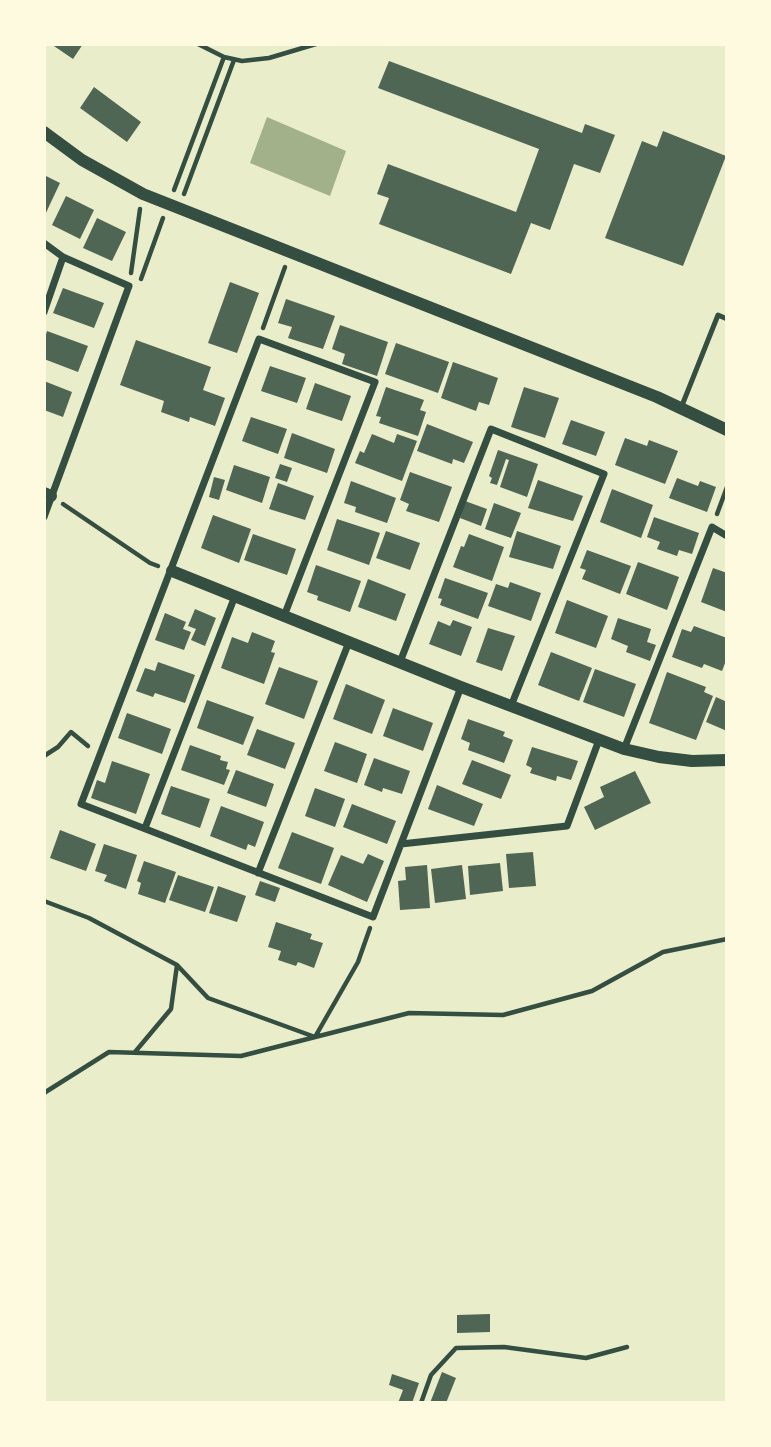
<!DOCTYPE html>
<style>
body{margin:0}
#map{position:relative;width:771px;height:1447px;overflow:hidden;background:#e9edc9;font-family:"DejaVu Sans",sans-serif}
canvas{display:block}
.frame{position:absolute;inset:0;border:46px solid #fefae0;pointer-events:none}
</style>
<div id="map">
<canvas width="771" height="1447"></canvas>
<div class="frame"></div>
</div>
<script>
const ctx = document.querySelector('canvas').getContext('2d');
ctx.lineJoin = 'round';
function fill(path, color) {
  ctx.fillStyle = color;
  ctx.fill(path, 'evenodd');
}
function poly(rows) {
  const path = new Path2D();
  for (const r of rows) {
    path.moveTo(r[0], r[1]);
    for (let i = 2; i < r.length; i += 2) path.lineTo(r[i], r[i + 1]);
  }
  return path;
}
function stroke(path, color, width, dash) {
  ctx.strokeStyle = color;
  ctx.lineWidth = width;
  ctx.lineCap = dash ? 'butt' : 'round';
  ctx.setLineDash(dash || []);
  ctx.stroke(path);
}
fill(poly([
 [267,117,346,151,330,196,250,163]
]), '#a3b18a');
fill(poly([
 [51,44,83,44,73,59],
 [389,61,582,133,585,124,615,135,600,173,574,164,550,230,531,223,511,274,379,224,389,198,377,194,388,164,516,212,539,149,378,88],
 [94,87,141,122,127,142,80,108],
 [663,131,726,156,683,266,605,238,642,141,657,147],
 [44,175,60,183,44,217],
 [66,196,94,210,80,239,52,225],
 [97,218,126,232,112,261,83,248],
 [230,282,259,293,237,353,208,343],
 [63,288,104,303,94,328,53,313],
 [286,299,335,316,323,349,288,338,292,327,278,323],
 [340,325,388,342,377,376,342,364,345,354,332,349],
 [47,331,88,346,78,372,44,359,44,341],
 [136,340,211,367,203,390,225,398,215,426,190,417,189,422,161,412,164,401,120,385],
 [396,343,449,362,438,393,385,374],
 [453,362,498,378,489,405,479,402,476,411,441,398],
 [270,366,306,378,297,403,261,391],
 [44,381,72,392,63,417,44,410],
 [315,383,351,396,342,421,306,409],
 [386,387,424,400,420,410,426,412,418,436,379,423,381,417,376,416],
 [524,387,559,398,545,438,511,427],
 [251,417,287,429,278,454,242,441],
 [571,420,605,432,596,456,562,444],
 [427,424,473,442,464,463,453,459,452,464,417,451],
 [292,433,335,449,327,473,284,458],
 [372,434,394,443,397,434,417,441,402,481,355,463,360,451,364,453],
 [625,438,647,446,649,440,678,451,665,484,615,465],
 [498,450,538,464,527,497,500,487,509,460,506,459,497,485,490,483,492,478,489,476],
 [280,464,292,468,287,482,275,478],
 [234,465,270,477,262,503,226,490],
 [410,472,452,487,439,522,406,511,409,504,400,500],
 [214,477,225,480,219,500,209,497],
 [677,478,698,486,700,481,716,487,707,512,669,498],
 [538,480,583,496,573,521,528,508],
 [351,481,396,498,387,523,355,512,356,507,344,503],
 [278,483,314,496,305,520,269,509],
 [612,489,653,505,641,538,600,522],
 [465,501,487,509,481,526,460,518],
 [494,503,521,513,511,538,485,529],
 [213,515,251,529,239,563,201,548],
 [654,517,699,533,692,554,679,550,677,556,657,549,660,542,647,537],
 [337,519,380,533,369,565,327,550],
 [386,531,420,543,410,570,376,558],
 [517,531,561,546,553,569,509,557],
 [253,534,296,549,287,575,244,560],
 [469,534,504,547,492,581,453,567,461,546,464,547],
 [587,550,631,566,620,594,582,579,586,570,580,568],
 [638,562,679,577,667,610,626,594],
 [316,565,361,581,350,612,317,600,318,596,307,592],
 [713,568,727,573,727,612,701,602],
 [445,578,488,593,478,619,440,605,442,599,438,598],
 [368,579,406,594,396,621,358,607],
 [510,582,541,593,531,621,488,606,496,584,508,588],
 [567,600,608,616,596,648,555,633],
 [195,609,216,618,205,646,191,640,196,629,188,626],
 [165,613,186,622,183,629,191,632,184,650,155,640],
 [618,618,651,629,647,642,656,645,650,661,626,652,628,646,611,639],
 [453,620,472,627,461,656,429,644,438,621,450,626],
 [694,626,727,638,727,658,722,671,704,664,702,668,672,657,682,629,691,632],
 [488,628,515,636,502,671,476,662],
 [252,632,275,641,271,652,275,653,264,684,221,668,232,637,248,643],
 [551,652,592,668,579,701,538,685],
 [158,662,195,675,185,703,155,693,153,697,136,691,145,668,155,671],
 [279,667,318,681,304,719,265,704],
 [595,669,636,684,624,717,583,702],
 [667,672,706,687,704,692,713,696,696,740,649,723],
 [346,684,385,700,372,734,333,719],
 [716,697,727,702,727,731,706,722],
 [207,700,254,717,243,745,197,728],
 [393,708,433,723,423,751,383,736],
 [127,713,171,729,162,754,118,738],
 [468,719,505,732,503,736,513,740,504,763,468,750,470,743,461,739],
 [257,729,295,743,285,769,247,755],
 [335,742,367,754,357,783,324,771],
 [190,745,221,756,220,760,228,762,226,769,230,770,224,785,181,770],
 [532,747,578,761,571,780,557,776,556,781,530,773,532,768,526,765],
 [374,758,410,771,402,794,383,788,382,792,364,785],
 [472,760,511,775,501,799,462,784],
 [112,761,150,774,136,814,91,798,97,780,105,783],
 [236,770,274,784,266,807,227,793],
 [635,771,651,803,595,830,584,807,604,797,600,787],
 [437,785,483,804,474,826,428,809],
 [171,786,210,799,200,828,161,814],
 [315,788,345,799,335,827,305,816],
 [352,804,396,821,387,844,343,827],
 [221,806,264,822,255,847,248,844,246,850,210,836],
 [60,830,96,844,86,871,50,858],
 [292,832,334,848,321,884,278,868],
 [104,844,137,855,126,889,104,881,107,875,95,871],
 [533,852,536,886,509,888,506,854],
 [368,854,384,861,367,902,328,885,341,855,363,864],
 [144,861,176,872,165,903,138,894,141,883,137,881],
 [500,863,503,891,470,895,468,866],
 [427,865,430,908,400,910,398,881,406,880,405,867],
 [462,865,466,899,435,903,431,869],
 [178,875,214,887,205,912,169,900],
 [260,881,280,888,275,902,255,895],
 [218,886,246,896,237,922,209,913],
 [276,922,312,934,310,939,323,943,314,968,298,962,296,966,278,960,281,951,268,947],
 [490,1314,490,1332,457,1333,457,1315],
 [442,1372,456,1378,446,1403,430,1403],
 [392,1374,419,1383,412,1403,398,1403,403,1390,389,1385]
]), '#4f6655');
stroke(poly([
 [198,44,224,57,242,61,269,58,316,44],
 [174,190,224,57],
 [184,194,234,60],
 [131,273,140,209],
 [141,279,163,218],
 [263,328,285,267],
 [63,504,150,563,158,566],
 [717,514,727,487],
 [44,756,58,747,71,732,88,746],
 [44,901,89,918,177,965,171,1009,135,1052],
 [177,965,208,998,315,1037,358,962,370,928],
 [44,1093,109,1052,241,1056,409,1013,503,1015,592,991,663,952,727,939],
 [421,1403,431,1375,456,1348,504,1347,586,1358,627,1347]
]), '#344e41', 4.5);
stroke(poly([
 [681,408,718,315,727,319]
]), '#344e41', 5);
stroke(poly([
 [44,243,63,257,129,286,44,517],
 [44,312,63,257],
 [284,616,375,382,259,339,81,804,373,917,461,687],
 [400,662,491,429,604,474,511,706],
 [624,749,712,527,727,536],
 [145,828,235,596],
 [401,844,567,826,599,740],
 [258,873,349,642]
]), '#344e41', 7);
stroke(poly([
 [44,132,82,160,143,194,657,397,727,430],
 [44,493,51,496],
 [172,571,461,687,624,749,659,757,692,761,727,760]
]), '#344e41', 12);
</script>
